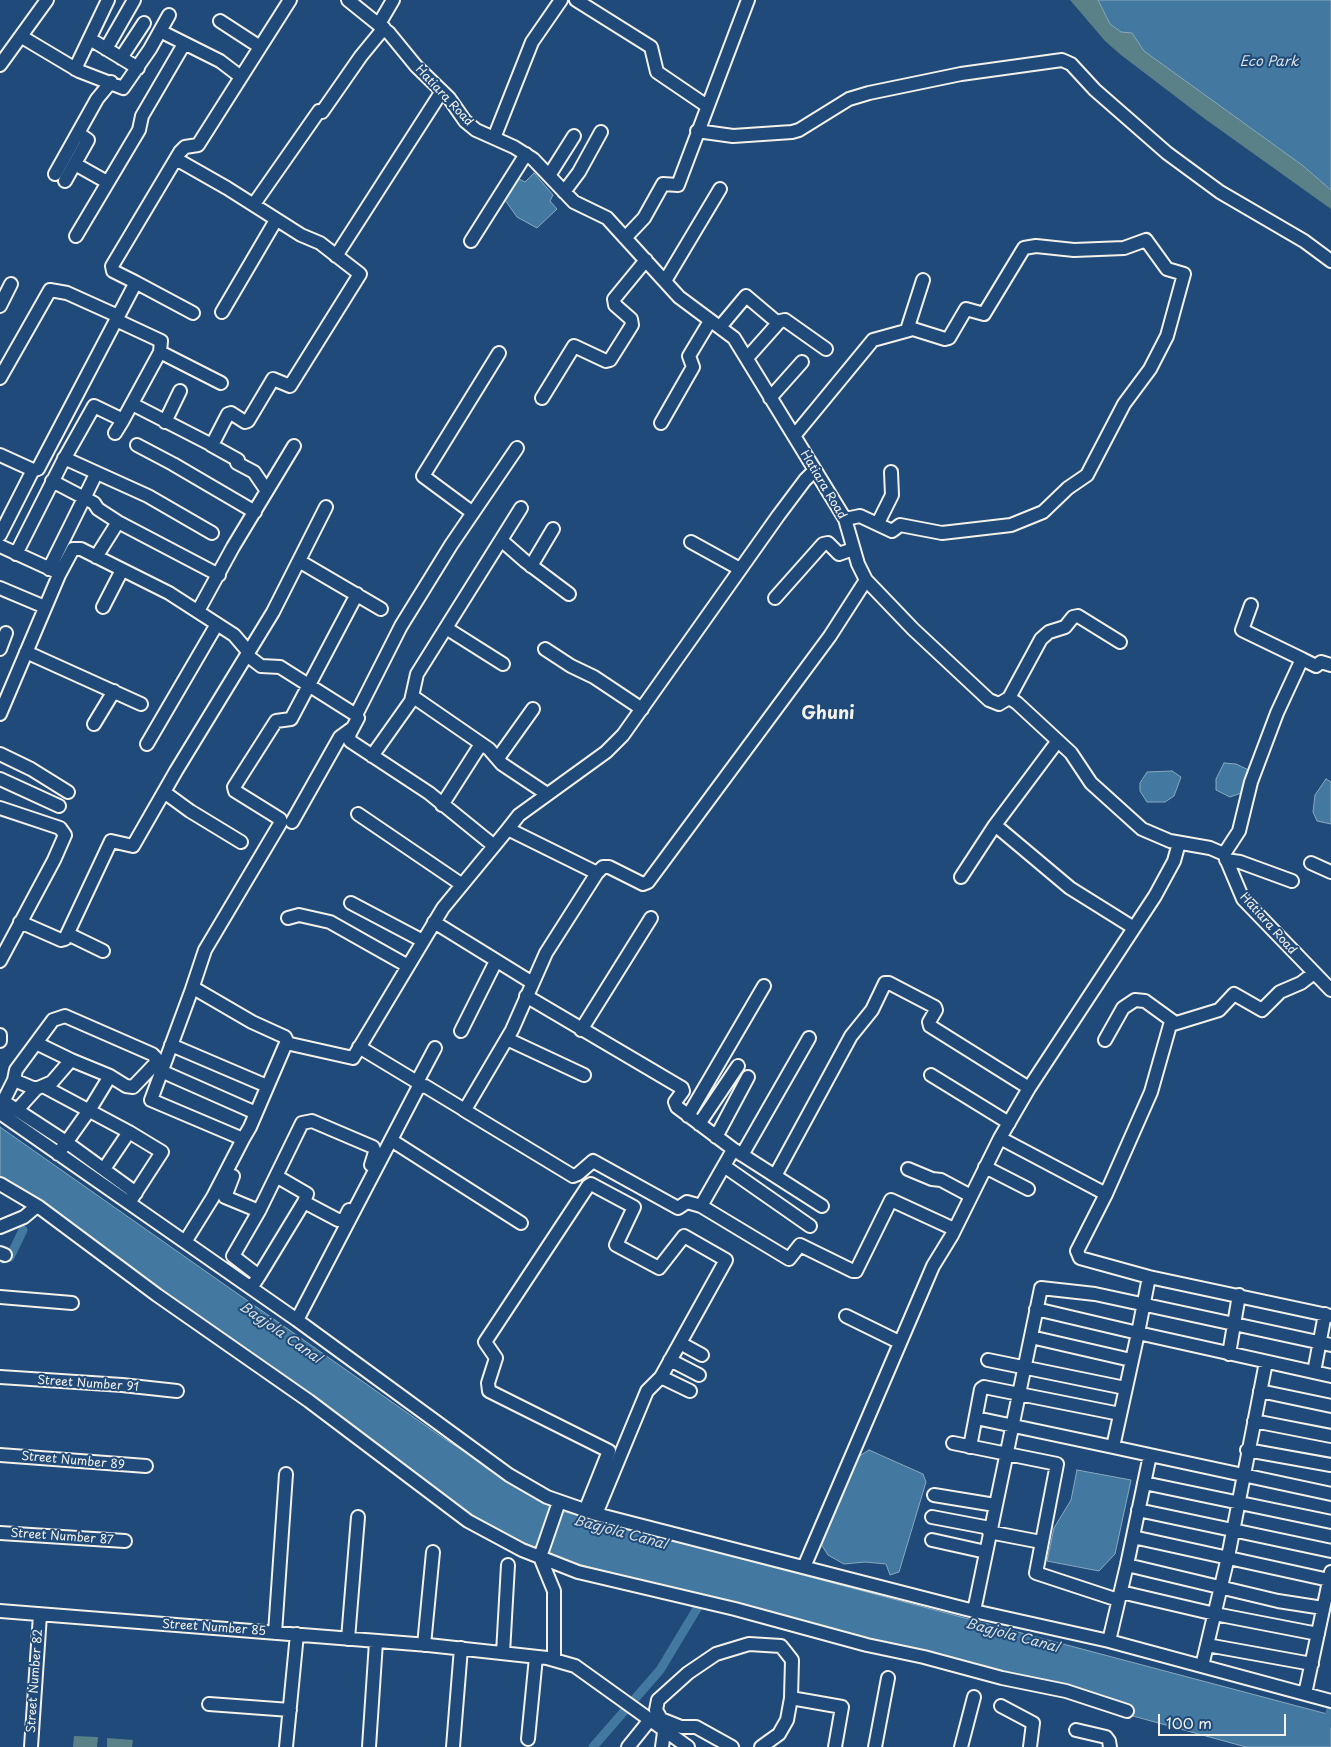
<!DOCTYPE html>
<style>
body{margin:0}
#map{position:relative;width:1331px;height:1747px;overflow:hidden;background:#1f4a7a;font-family:"Playpen Sans",sans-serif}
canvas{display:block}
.scale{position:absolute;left:1158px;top:1714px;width:128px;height:22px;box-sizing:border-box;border:2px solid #f4f1e8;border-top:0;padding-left:6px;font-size:15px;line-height:18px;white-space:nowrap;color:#f4f1e8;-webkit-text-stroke:4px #1f4a7a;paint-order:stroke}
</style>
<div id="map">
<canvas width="1331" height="1747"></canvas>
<div class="scale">100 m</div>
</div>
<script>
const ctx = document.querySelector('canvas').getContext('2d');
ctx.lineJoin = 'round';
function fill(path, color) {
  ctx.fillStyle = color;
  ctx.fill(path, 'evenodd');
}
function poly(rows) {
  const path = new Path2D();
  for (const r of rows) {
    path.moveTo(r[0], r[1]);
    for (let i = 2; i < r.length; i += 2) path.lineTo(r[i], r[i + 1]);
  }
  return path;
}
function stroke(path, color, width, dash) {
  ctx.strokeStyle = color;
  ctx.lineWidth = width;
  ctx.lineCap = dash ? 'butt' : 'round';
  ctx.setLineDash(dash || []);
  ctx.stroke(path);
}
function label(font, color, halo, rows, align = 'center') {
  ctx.font = font + ' "Playpen Sans",sans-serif';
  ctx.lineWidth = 4;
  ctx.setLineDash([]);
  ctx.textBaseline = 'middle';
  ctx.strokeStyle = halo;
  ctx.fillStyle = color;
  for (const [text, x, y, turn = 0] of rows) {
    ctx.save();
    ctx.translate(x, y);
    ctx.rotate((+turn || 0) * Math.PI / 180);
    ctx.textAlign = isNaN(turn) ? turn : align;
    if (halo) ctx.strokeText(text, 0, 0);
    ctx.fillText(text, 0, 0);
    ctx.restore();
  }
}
fill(poly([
 [1070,0,1098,0,1110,24,1121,32,1132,33,1144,51,1302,165,1331,190,1331,209,1205,119,1121,55,1105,41],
 [74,1736,98,1737,97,1747,73,1747],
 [107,1738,133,1740,132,1747,107,1747]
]), '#5a8187');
const water = poly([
 [1098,0,1331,0,1331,190,1302,165,1144,51,1132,33,1121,32,1110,24,1098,0],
 [534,173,553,195,550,201,557,209,537,228,517,217,505,200,519,179,525,182,534,173],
 [1224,763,1236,764,1255,773,1244,792,1230,797,1216,790,1216,779,1224,763],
 [1172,771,1181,777,1174,796,1165,802,1147,802,1140,791,1140,783,1147,772,1172,771],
 [1326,779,1331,782,1331,824,1317,821,1313,812,1315,795,1326,779],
 [0,1127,446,1440,561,1511,1331,1715,1331,1747,1246,1747,531,1551,469,1514,0,1181,0,1127],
 [869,1450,923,1474,926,1482,899,1572,890,1575,886,1564,865,1562,844,1564,828,1555,819,1541,858,1457,869,1450],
 [1077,1470,1131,1480,1115,1554,1099,1571,1047,1561,1054,1528,1071,1500,1077,1470]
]);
fill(water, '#4379a0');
stroke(water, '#8aa9bd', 1);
stroke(poly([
 [3,1259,10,1257,23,1230],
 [1327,1725,1331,1709],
 [593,1747,660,1670,704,1597]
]), '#4379a0', 9);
const minor = poly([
 [348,0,389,33,416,66,449,98,465,121,476,130,514,147,533,159,574,202,607,218,679,297,734,338,845,519,858,564,866,580,913,629,989,700,999,704,1009,698,1017,703,1071,753,1091,783,1142,829,1170,841,1210,848,1224,854,1243,899,1331,990],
 [576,0,651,47,657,72,707,106],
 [220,21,260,47],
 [379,24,393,0],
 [160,31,220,61,241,77],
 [22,37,79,71,123,88,150,49,169,15],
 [90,39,138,68],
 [106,49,134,0],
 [121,58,144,23],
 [0,65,47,0],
 [75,69,108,0],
 [322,112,361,56,384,28],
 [697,131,733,136,792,132,799,130,849,99,869,93,961,74,1062,60,1071,64,1095,90,1167,153,1220,192,1304,241,1331,261],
 [494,138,532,42,561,0],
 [75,164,107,182],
 [55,174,97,99,111,82],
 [550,174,574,136],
 [65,181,88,140,78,133],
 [564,192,579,172,601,132],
 [254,204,319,111],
 [76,236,139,130,142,116,184,44],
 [625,238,644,218,663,184,678,185,748,0],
 [471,241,526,154],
 [336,256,442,91],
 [665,281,720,189],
 [135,282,193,313],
 [0,306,11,284],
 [222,312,276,220],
 [720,327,746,296,778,323],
 [907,330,923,280],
 [160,352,221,383],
 [747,358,780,321,785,320,826,349],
 [0,378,50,290,67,293,118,316],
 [542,398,574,346,606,361,610,360,632,325,631,319,615,305,614,299,646,260],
 [770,398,802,362],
 [132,404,212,445,228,414,231,413,245,422,248,421,273,379,290,386,360,274,320,243,301,235,227,188,176,159],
 [165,422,180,391],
 [661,423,693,367,689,356,710,321],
 [115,433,123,420],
 [794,436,873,340,913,329,945,339,949,338,966,309,984,314,1024,248,1036,246,1074,250,1124,248,1146,240,1167,269,1184,274,1167,336,1150,369,1124,404,1087,475,1068,488,1043,512,1011,525,942,533,900,525,892,531,860,516,845,519],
 [137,445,173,464,255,512],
 [211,445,238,460],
 [0,455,33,470,38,469,135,284,135,282,113,271,112,266,180,152,185,147,198,145,290,0],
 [64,458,148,496,212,533],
 [237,463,254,472,267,491],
 [52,481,94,503,98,509,118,522,219,575],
 [473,513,423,476,499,353],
 [878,523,892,495,891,472],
 [0,535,33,470],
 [501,540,525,561,569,594],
 [691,542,740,569],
 [0,546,57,572],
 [16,554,63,461,94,406,123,420,160,352,161,341,116,320],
 [96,557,118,522],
 [299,561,381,609],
 [531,566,553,529],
 [49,569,96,474],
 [0,588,45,607],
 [775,598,823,544,828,543,839,554,853,549],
 [103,607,122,570],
 [198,611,233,547,294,446],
 [446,628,503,664],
 [0,649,6,633],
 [545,649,571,666,594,677,642,709],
 [26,652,141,704],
 [1302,659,1316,666,1321,662,1331,665],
 [1009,698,1041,639,1049,632,1065,627,1073,617,1078,616,1120,642],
 [411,701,417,674,521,508],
 [0,714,59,575,73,549,81,549,169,593,234,635,246,649,248,656,261,666,280,667,356,715,358,718,349,735,350,741,429,793,493,845],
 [356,715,401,626,451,545,517,448],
 [94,724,114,691],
 [147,744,217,624],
 [0,754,31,769,68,792],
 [372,756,411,701,415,698,489,749,502,764,547,794],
 [498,758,533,709],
 [0,779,59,806],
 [164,792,190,811,241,842],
 [442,805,481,744],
 [0,808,60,828,65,835,54,860,0,961],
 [358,814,461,884],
 [292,822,340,737,351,729],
 [995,825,1057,742],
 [508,829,519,815,606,752,623,735,778,516,805,480,814,471],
 [1224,854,1239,831,1251,782,1277,713,1302,659,1242,630,1251,605],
 [1226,860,1240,862,1292,881],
 [1311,863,1331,872],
 [961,877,995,825,1070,888,1134,928],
 [351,903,423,941],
 [288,918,299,915,330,922,408,966],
 [20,922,61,940,65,939,111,841,133,846,176,771,273,612,326,507],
 [434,922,531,982],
 [68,934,103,951],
 [1314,973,1301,983,1280,992,1262,1010,1234,994,1219,1010,1170,1025,1151,1092,1106,1194,1077,1251,1080,1258,1149,1277,1331,1316],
 [192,989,205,950,281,822,280,819,235,791,234,787,276,721,291,719,357,594],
 [526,996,682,1088,683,1091,675,1102,677,1107,733,1149,822,1206],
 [581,1030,651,918],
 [461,1031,496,961],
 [0,1035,0,1041],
 [507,1039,584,1075],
 [1105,1040,1123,1008,1135,1000,1145,1001,1174,1022],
 [36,1043,71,1060],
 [286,1043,353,1058,443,908,508,829,597,873],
 [171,1045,267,1086],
 [359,1047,422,1085],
 [161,1071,256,1113],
 [931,1075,1009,1123],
 [14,1080,16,1070,53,1020,65,1016,152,1054,156,1058,155,1064,133,1087,126,1086,110,1076],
 [417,1082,435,1048],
 [43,1086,129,1132,162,1152,129,1203],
 [3,1101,66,1142,136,1193],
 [0,1108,14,1080,33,1088,38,1088,52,1082,71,1060,110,1076,90,1109,58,1154],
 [17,1110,36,1089],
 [464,1110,573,1176,578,1174,593,1161,678,1208,687,1202,701,1206],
 [0,1113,297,1320,509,1475,547,1497,596,1514,974,1611,1109,1641,1331,1701],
 [688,1116,764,986],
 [699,1124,738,1066],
 [716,1137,748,1077],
 [1000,1138,1106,1194],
 [391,1140,521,1223],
 [733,1150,701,1206,789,1259,800,1245,853,1271,856,1271,891,1200,954,1229],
 [742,1155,809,1038],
 [724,1166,810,1226],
 [985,1167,1028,1189],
 [104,1169,129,1132],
 [908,1169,932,1179,941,1180,971,1196],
 [233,1176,225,1197,259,1211],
 [276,1176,307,1194,304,1202,338,1220,344,1220,349,1210],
 [775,1176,851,1036,872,1010,885,983,889,983,935,1007,936,1010,929,1022,930,1026,1029,1088],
 [0,1184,39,1207,157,1295,309,1401,468,1521,522,1550,578,1572,735,1609,867,1645,924,1657,1002,1678,1066,1691,1127,1711],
 [0,1227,24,1217,37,1206],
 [185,1242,213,1197,243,1139,250,1127,287,1041,285,1037,252,1022,197,990,192,989,151,1100,243,1139],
 [0,1253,5,1255],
 [259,1276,304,1202],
 [251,1288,259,1276,233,1256,259,1211,302,1123,312,1121,373,1147,375,1152,371,1165],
 [0,1297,72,1303],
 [1036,1309,1138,1333,1149,1277],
 [846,1316,899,1342],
 [297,1320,418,1088,425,1086,463,1109,466,1108,512,1030,546,953,597,873,603,867,609,867,643,884,648,882,830,636,866,580],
 [1031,1337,1131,1360],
 [680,1343,702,1355],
 [1229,1354,1239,1295],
 [670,1360,699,1375],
 [988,1360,1125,1388],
 [1314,1372,1325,1314],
 [0,1377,122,1385,177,1391],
 [661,1377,690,1391],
 [1260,1391,1331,1406],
 [976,1418,1113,1447],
 [1254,1421,1331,1436],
 [953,1443,1057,1464,1036,1573,1118,1600],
 [970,1447,981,1389,984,1387,1120,1414],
 [1247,1450,1331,1465],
 [0,1455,146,1466],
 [1150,1455,1331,1494],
 [1144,1483,1331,1522],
 [934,1495,995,1505],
 [1138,1510,1331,1551],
 [585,1511,609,1451,489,1391,488,1383,496,1358,485,1342,588,1186,591,1184,634,1207,616,1245,659,1268,684,1236,726,1260,661,1377,647,1391,596,1514],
 [932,1517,990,1528],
 [989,1532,1041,1542],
 [0,1533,125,1541],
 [1133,1537,1329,1580],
 [932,1540,986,1552],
 [1127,1565,1278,1601,1323,1608],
 [804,1567,933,1266,952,1235,1000,1138,1029,1088,1155,896,1174,861,1179,843],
 [1121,1592,1215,1614,1318,1634],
 [0,1611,428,1645,547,1658,575,1666,688,1747],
 [974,1611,1041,1288,1095,1294,1331,1345],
 [275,1633,286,1474],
 [348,1639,358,1517],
 [1109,1641,1127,1565,1150,1455,1113,1447,1138,1333,1331,1376],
 [424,1645,433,1552],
 [1207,1645,1312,1664],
 [503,1653,508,1565],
 [554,1660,554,1591,540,1557,559,1502],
 [1202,1666,1228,1557,1266,1362],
 [1305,1694,1331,1572],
 [791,1698,842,1707,835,1747],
 [209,1704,290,1710],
 [1001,1706,1033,1723,1030,1747],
 [1076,1730,1106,1737,1109,1741,1110,1747],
 [528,1739,536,1657],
 [31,1747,40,1615],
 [286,1747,297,1634],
 [369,1747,376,1642],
 [453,1747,461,1648],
 [628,1747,649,1721],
 [662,1747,664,1732],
 [732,1747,696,1727,681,1727,661,1719,656,1710,658,1700,688,1673,716,1654,749,1644,781,1646,792,1660,791,1698,787,1720,779,1734,761,1747],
 [875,1747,888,1678],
 [961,1747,974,1697]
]);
stroke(minor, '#f4f1e8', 16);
stroke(minor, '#1f4a7a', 12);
label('12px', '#f4f1e8', '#1f4a7a', [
 ["Hatiara Road",444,96,47],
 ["Hatiara Road",823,485,59],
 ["Hatiara Road",1268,924,48],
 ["Street Number 91",88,1384,4],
 ["Street Number 89",73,1461,5],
 ["Street Number 87",62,1537,4],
 ["Street Number 85",214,1628,4],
 ["Street Number 82",35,1681,-86]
]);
label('italic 14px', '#d9dfdd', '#1f4a7a', [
 ["Eco Park",1269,62],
 ["Bagjola Canal",280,1333,35],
 ["Bagjola Canal",620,1533,15],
 ["Bagjola Canal",1012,1636,15]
]);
label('bold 18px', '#f4f1e8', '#1f4a7a', [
 ["Ghuni",828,714]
]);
</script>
